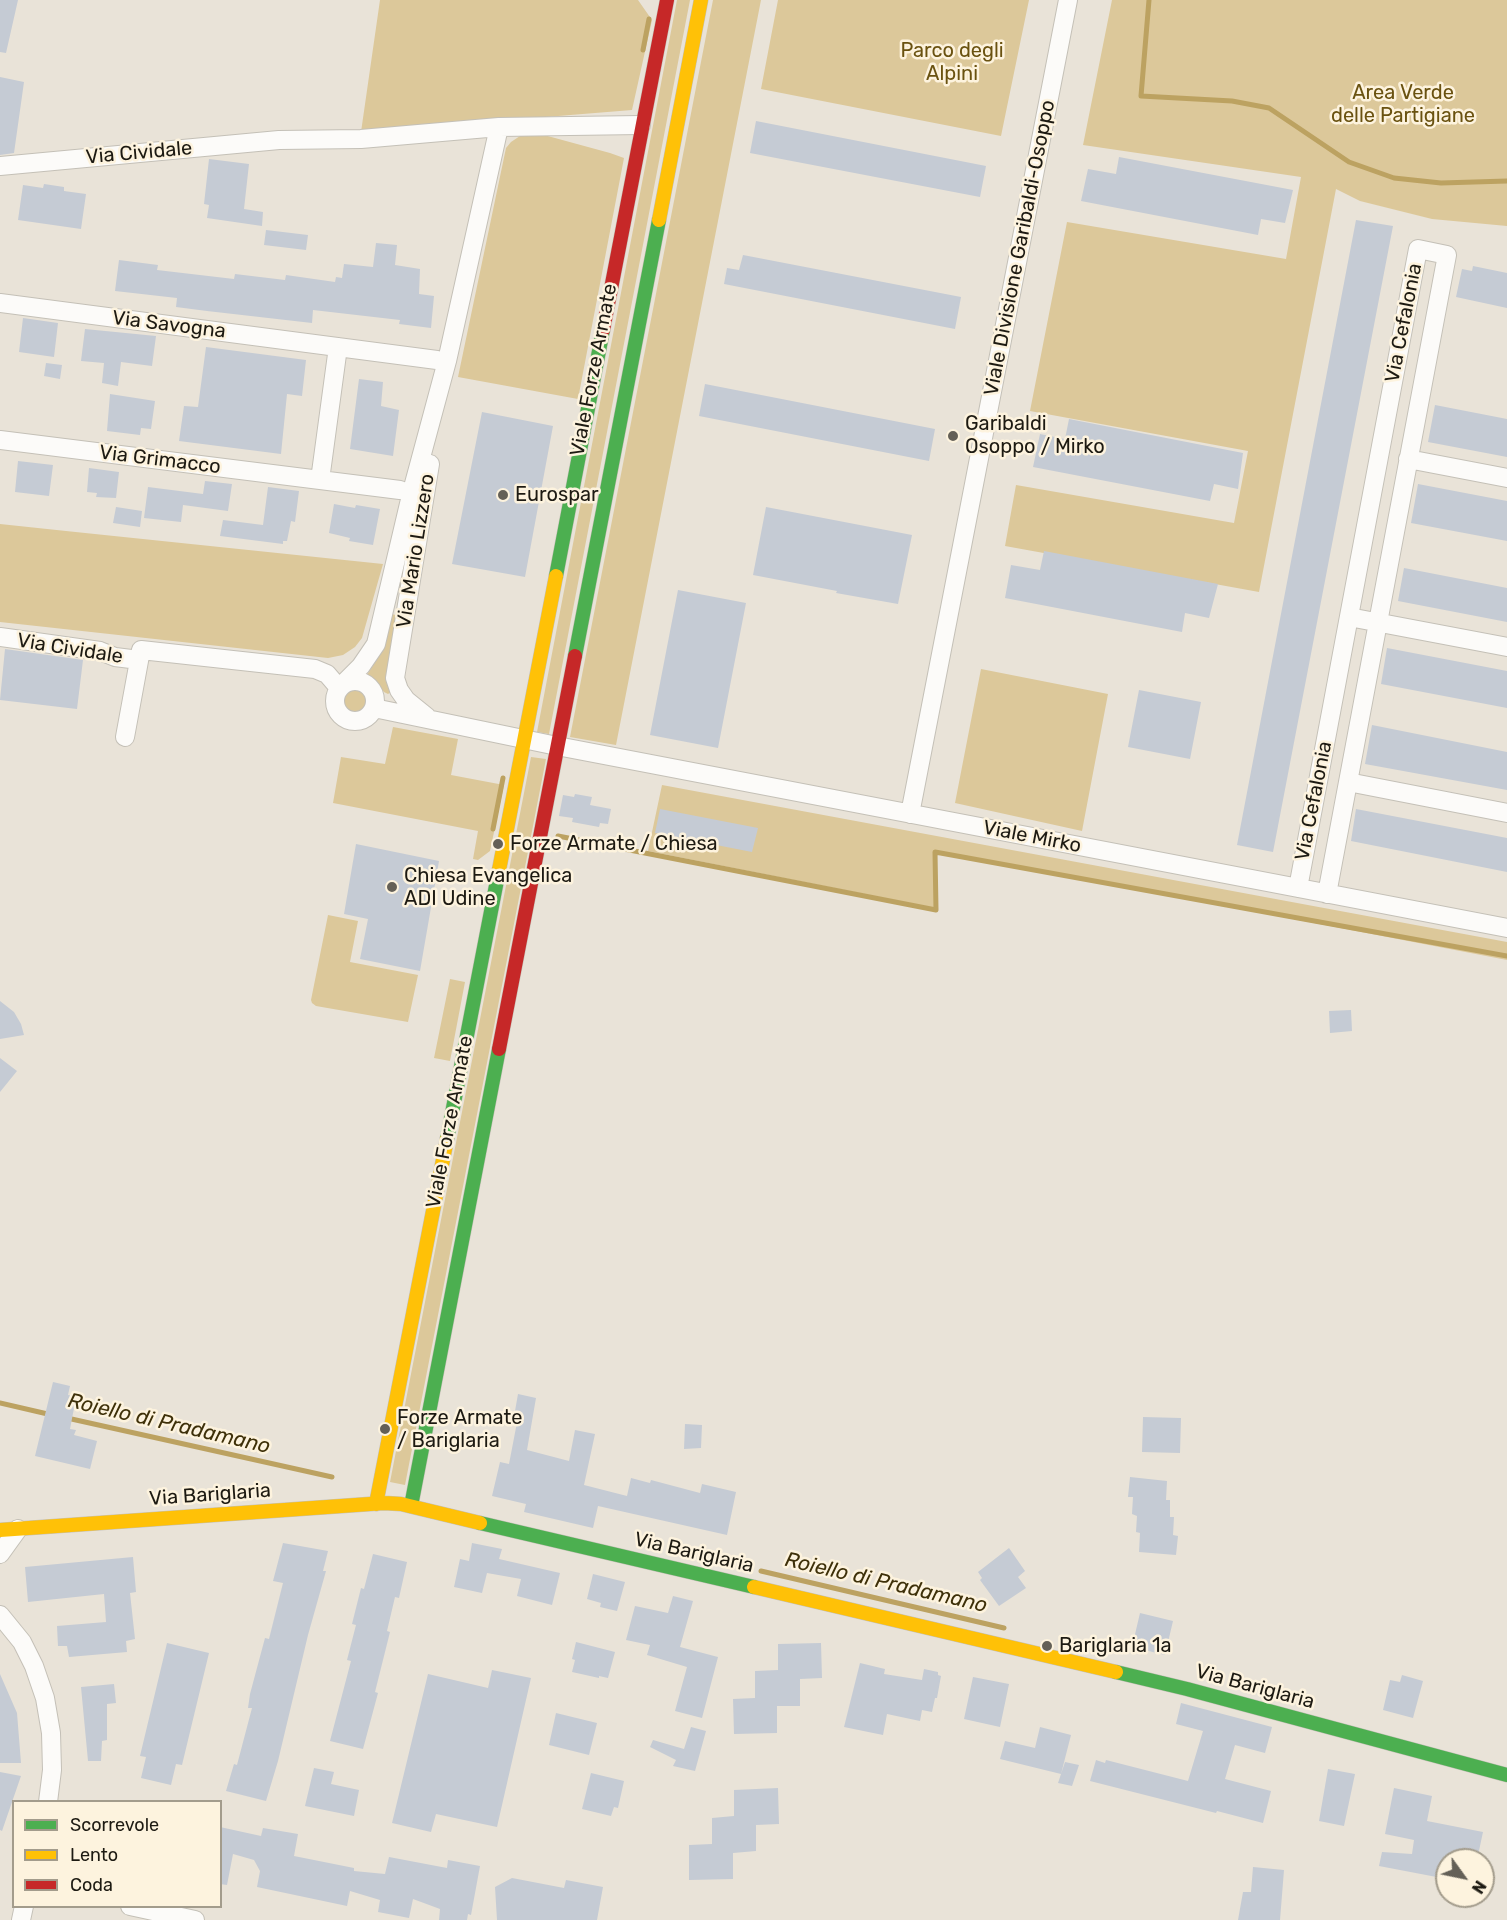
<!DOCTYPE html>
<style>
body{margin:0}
#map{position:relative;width:1507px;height:1920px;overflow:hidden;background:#e9e3d8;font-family:Rubik,sans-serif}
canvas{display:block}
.legend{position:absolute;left:12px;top:1800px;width:210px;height:108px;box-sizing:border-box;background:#fdf3de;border:2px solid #a39c8c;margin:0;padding:8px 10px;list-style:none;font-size:18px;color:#1d1a12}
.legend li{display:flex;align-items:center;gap:12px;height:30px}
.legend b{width:30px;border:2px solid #a39c8c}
.north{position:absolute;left:1435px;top:1848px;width:60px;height:60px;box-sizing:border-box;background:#fdf3de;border:2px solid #a39c8c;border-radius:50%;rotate:123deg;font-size:16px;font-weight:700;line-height:24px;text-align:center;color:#1d1a12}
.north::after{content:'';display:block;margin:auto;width:21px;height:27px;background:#646057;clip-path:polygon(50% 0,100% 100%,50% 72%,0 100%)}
</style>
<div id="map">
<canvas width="1507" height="1920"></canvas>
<ul class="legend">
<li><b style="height:8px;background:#4caf50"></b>Scorrevole</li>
<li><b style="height:8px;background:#ffc107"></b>Lento</li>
<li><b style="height:8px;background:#c62828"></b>Coda</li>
</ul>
<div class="north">N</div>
</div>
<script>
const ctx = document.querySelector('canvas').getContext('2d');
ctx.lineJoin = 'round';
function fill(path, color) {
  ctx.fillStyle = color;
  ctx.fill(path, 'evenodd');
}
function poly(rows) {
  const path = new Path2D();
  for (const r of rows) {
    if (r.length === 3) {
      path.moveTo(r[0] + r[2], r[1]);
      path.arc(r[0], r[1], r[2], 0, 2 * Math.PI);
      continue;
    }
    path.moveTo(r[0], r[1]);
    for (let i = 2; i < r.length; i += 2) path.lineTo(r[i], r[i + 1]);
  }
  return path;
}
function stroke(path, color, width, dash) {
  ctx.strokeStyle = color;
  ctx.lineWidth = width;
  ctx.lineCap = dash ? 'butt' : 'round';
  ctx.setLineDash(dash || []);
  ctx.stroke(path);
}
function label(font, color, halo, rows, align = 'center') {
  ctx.font = font + ' Rubik,sans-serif';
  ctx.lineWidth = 5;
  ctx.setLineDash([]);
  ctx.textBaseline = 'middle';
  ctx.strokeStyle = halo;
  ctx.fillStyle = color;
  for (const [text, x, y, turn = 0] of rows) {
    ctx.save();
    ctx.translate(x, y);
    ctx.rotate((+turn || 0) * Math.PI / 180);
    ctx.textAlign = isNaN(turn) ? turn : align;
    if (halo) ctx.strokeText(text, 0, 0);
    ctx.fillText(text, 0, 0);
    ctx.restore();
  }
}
fill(poly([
 [380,0,638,0,652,20,632,110,361,132],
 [677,0,690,0,549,734,537,732],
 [713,0,761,0,616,745,570,737],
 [778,0,1029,0,1001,136,761,89],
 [1112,0,1507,0,1507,226,1432,219,1360,201,1336,189,1259,592,1005,546,1016,485,1234,523,1248,451,1030,411,1067,222,1286,259,1301,177,1083,145],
 [533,132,610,153,624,158,578,399,458,377,506,148,511,142,523,134],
 [0,524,66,531,383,564,362,638,355,647,343,655,328,658,0,622],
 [391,614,401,616,391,692,388,694,384,692,367,675,380,654],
 [981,669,1108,694,1082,831,955,803],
 [355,701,14],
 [393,727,458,739,451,775,504,785,490,851,478,860,473,859,478,831,333,803,341,757,385,764],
 [531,757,546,759,405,1485,390,1482],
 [662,785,1507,942,1507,960,934,850,935,908,648,851],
 [328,915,358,921,350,962,418,975,408,1022,316,1006,312,1003,311,1000],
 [450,979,465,982,450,1061,434,1058]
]), '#dcc89a');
stroke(poly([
 [1149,0,1141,96,1232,101,1269,108,1349,162,1394,178,1441,183,1507,181],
 [643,50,649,19],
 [493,829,503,778],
 [558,836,936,910,935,852,1507,956],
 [0,1403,52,1415],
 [67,1418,332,1477],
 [761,1571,1004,1628]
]), '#bca261', 5);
fill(poly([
 [0,0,18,0,6,53,0,52],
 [0,77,24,82,14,153,0,155],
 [756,121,986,166,980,197,750,153],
 [1119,157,1293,190,1285,223,1261,219,1258,235,1081,201,1088,169,1116,174],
 [209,159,249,164,244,209,263,212,262,226,207,218,209,205,204,204],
 [44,184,64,187,64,191,86,194,81,229,18,220,23,185,43,188],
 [1356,220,1393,226,1273,852,1237,845],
 [266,230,308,235,306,250,264,245],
 [376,243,397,245,395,265,420,269,419,294,434,296,431,328,399,324,400,320,313,310,312,323,207,311,176,307,177,298,115,291,119,260,158,265,157,270,234,279,235,274,285,280,286,275,335,282,336,277,342,278,344,264,373,267],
 [743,255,961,297,955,329,724,284,727,268,739,270],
 [1473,266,1507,273,1507,308,1456,297,1462,269,1472,271],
 [23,318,58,323,54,357,19,352],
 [85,329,156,336,152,366,121,362,118,386,102,383,104,363,81,361],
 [206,347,306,360,302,396,287,394,281,454,179,441,184,406,198,407],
 [46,363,62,365,60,379,44,376],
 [359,379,383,382,381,406,399,410,393,456,350,449],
 [705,384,935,429,929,461,699,416],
 [110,394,155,401,151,429,141,428,140,435,107,431],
 [1435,405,1507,419,1507,457,1428,442],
 [482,412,553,426,525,577,452,564],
 [1069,419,1243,453,1238,489,1214,484,1210,501,1033,467,1040,434,1065,439],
 [18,461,53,465,49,496,15,492],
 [89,468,119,472,116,498,96,497,97,493,87,492],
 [205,481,232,484,228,511,183,505,181,522,144,518,148,487,203,494],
 [1418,484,1507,501,1507,541,1411,523],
 [268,487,299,491,295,522,291,521,287,541,283,541,283,544,220,536,223,520,263,525],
 [334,504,355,508,356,505,380,509,373,545,349,541,350,538,329,533],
 [116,507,142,511,140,527,113,523],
 [766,507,912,535,898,604,836,593,837,591,753,575],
 [1044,551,1218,584,1209,618,1185,613,1182,632,1005,598,1011,565,1040,570],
 [1404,568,1507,588,1507,622,1398,601],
 [678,590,746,603,718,748,650,735],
 [1387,648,1507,671,1507,708,1381,684],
 [5,649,83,660,77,709,0,700],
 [1139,690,1201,702,1190,759,1128,747],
 [1372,725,1507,752,1507,790,1365,764],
 [575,794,592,797,590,805,611,809,608,824,600,823,599,827,572,822,573,818,559,816,563,795,574,797],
 [660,809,758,828,752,852,655,833],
 [1356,809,1507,838,1507,872,1351,841],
 [356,844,439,861,420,971,360,959,368,919,344,914],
 [0,1001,14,1012,21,1024,24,1035,0,1039],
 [1351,1010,1352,1031,1330,1033,1329,1011],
 [0,1058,17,1071,0,1092],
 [53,1382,70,1386,68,1395,73,1396,71,1403,75,1403,70,1429,76,1430,74,1435,97,1441,90,1469,35,1456],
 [518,1394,536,1398,527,1450,569,1461,575,1430,595,1434,584,1485,627,1496,631,1478,650,1483,651,1480,700,1493,702,1484,736,1492,727,1535,598,1506,593,1528,524,1512,526,1504,492,1496,500,1462,509,1464,519,1412,515,1411],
 [1143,1417,1181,1418,1180,1453,1142,1452],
 [685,1424,702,1425,701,1448,684,1449],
 [1130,1477,1167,1481,1166,1500,1170,1500,1170,1517,1174,1517,1173,1535,1178,1536,1176,1555,1139,1552,1140,1533,1136,1532,1137,1516,1132,1514,1133,1497,1128,1497],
 [283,1543,328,1551,323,1571,326,1571,308,1635,278,1761,266,1801,226,1791,234,1764,237,1765,252,1708,248,1708,250,1694,265,1638,269,1639,283,1583,273,1581],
 [472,1543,502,1549,499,1559,560,1573,552,1605,517,1596,521,1579,487,1573,482,1593,454,1587,460,1559,469,1561],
 [1009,1548,1025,1571,1018,1577,1026,1588,999,1606,980,1580,982,1578,978,1572],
 [373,1554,407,1562,399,1598,395,1597,387,1631,390,1632,375,1692,378,1693,363,1749,330,1741,351,1661,347,1660,356,1625,352,1624,361,1588,364,1589],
 [133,1557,136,1592,130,1593,135,1639,126,1641,127,1652,69,1657,67,1646,58,1646,57,1626,106,1622,104,1594,28,1602,25,1567],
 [593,1574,625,1582,617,1611,600,1607,601,1603,587,1599],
 [673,1596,693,1601,680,1647,718,1657,702,1718,675,1711,687,1667,647,1655,650,1645,626,1640,635,1606,668,1613],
 [1140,1613,1173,1621,1165,1655,1132,1647],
 [576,1642,615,1652,608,1678,599,1676,599,1678,572,1672,575,1660,572,1659],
 [167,1643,209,1653,182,1765,176,1764,171,1785,141,1778,146,1757,140,1756],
 [821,1643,822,1678,800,1679,800,1706,777,1706,777,1733,734,1734,733,1699,755,1698,755,1671,778,1670,778,1644],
 [860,1663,885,1669,884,1674,922,1680,924,1669,938,1672,938,1675,941,1676,937,1698,935,1698,932,1712,922,1710,920,1721,887,1714,883,1735,844,1727],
 [492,1670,531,1678,497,1827,436,1814,431,1832,392,1823,428,1674,488,1688],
 [0,1674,17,1713,21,1763,0,1763],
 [1402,1675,1423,1681,1413,1718,1383,1710,1390,1680,1400,1682],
 [973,1677,1009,1684,1000,1727,964,1719],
 [114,1684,116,1703,107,1704,107,1740,102,1741,101,1761,88,1761,81,1687],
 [1181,1703,1272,1727,1265,1753,1235,1745,1225,1779,1271,1791,1263,1823,1217,1811,1216,1813,1090,1781,1096,1760,1105,1763,1106,1760,1188,1781,1203,1731,1176,1724],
 [556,1713,597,1723,589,1755,549,1745],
 [691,1727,706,1731,695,1771,673,1766,676,1760,650,1747,653,1740,684,1749],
 [1040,1727,1071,1735,1061,1774,1000,1759,1005,1741,1035,1748],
 [1065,1762,1079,1765,1072,1786,1058,1783],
 [314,1768,334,1772,331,1784,359,1790,354,1816,305,1806],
 [1328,1769,1355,1774,1344,1826,1319,1821],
 [0,1772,21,1776,2,1831,0,1830],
 [591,1773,624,1781,618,1808,614,1807,611,1816,582,1809],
 [778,1788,779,1824,756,1825,756,1851,733,1853,733,1879,689,1880,689,1845,712,1844,712,1818,734,1816,734,1790],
 [1394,1788,1432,1796,1427,1821,1483,1832,1477,1860,1447,1860,1447,1879,1379,1866,1382,1852,1412,1854,1414,1840,1385,1834],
 [220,1827,261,1836,263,1828,298,1834,294,1856,354,1868,354,1871,385,1874,389,1857,447,1868,448,1860,480,1866,471,1915,468,1914,467,1920,439,1920,440,1909,413,1899,409,1918,378,1912,380,1900,350,1891,347,1906,257,1887,260,1871,254,1860,233,1854,227,1885,220,1884],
 [1253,1867,1284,1870,1280,1920,1238,1920,1243,1892,1251,1892],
 [512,1878,564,1888,566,1880,603,1887,597,1920,497,1920,495,1887]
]), '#c5cbd4');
const street = poly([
 [0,166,279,140,361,139,499,127],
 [0,303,437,360],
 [0,440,400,490],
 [1408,459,1507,478],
 [320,480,338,347],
 [1349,617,1507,647],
 [0,637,100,651,115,657,139,660],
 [355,701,20],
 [344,683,361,666,376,644,412,491,447,361,499,127,641,125],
 [374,708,557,746,1507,928],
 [427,717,406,700,399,690,395,678,430,464],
 [125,737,141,650,315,669,327,674,339,688],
 [1348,782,1507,813],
 [910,814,1068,0],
 [1298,888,1418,249,1447,255,1327,894],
 [0,1554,18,1529],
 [0,1615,22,1642,34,1666,45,1698,51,1733,52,1770,48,1802],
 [130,1906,195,1920],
 [21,1920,24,1906]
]);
const fast = poly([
 [556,576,603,330],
 [575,656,659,220],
 [447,1139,499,870],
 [411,1506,499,1049],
 [480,1523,754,1587],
 [1116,1672,1187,1689,1507,1775]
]);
const slow = poly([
 [659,220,701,0],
 [499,870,556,576],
 [376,1504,447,1139],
 [0,1530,384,1503,401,1504,480,1523],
 [754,1587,1116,1672]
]);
const jam = poly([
 [603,330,667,0],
 [499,1049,575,656]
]);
stroke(street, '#c4c0b7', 20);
stroke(fast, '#c4c0b7', 15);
stroke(slow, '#c4c0b7', 15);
stroke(jam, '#c4c0b7', 15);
stroke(street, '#fcfbf9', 18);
stroke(fast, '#4caf50', 14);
stroke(slow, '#ffc107', 14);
stroke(jam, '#c62828', 14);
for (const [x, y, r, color] of [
 [953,436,6,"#646057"],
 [503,495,6,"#646057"],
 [498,844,6,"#646057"],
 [392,887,6,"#646057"],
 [385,1429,6,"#646057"],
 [1047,1646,6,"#646057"]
]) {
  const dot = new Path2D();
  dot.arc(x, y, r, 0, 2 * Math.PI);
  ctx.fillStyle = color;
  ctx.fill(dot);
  stroke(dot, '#fdf3de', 2);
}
label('20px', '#6a5210', '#fdf3de', [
 ["Parco degli",952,51],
 ["Alpini",952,74],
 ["Area Verde",1403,93],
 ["delle Partigiane",1403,116]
]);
label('20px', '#1d1a12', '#fdf3de', [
 ["Via Cividale",139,153,-5],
 ["Viale Divisione Garibaldi-Osoppo",1020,248,-79],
 ["Via Cefalonia",1404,323,-79],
 ["Via Savogna",169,325,7],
 ["Viale Forze Armate",594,370,-79],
 ["Via Grimacco",160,460,7],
 ["Via Mario Lizzero",416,551,-81],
 ["Via Cividale",70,649,9],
 ["Via Cefalonia",1314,801,-79],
 ["Viale Mirko",1032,837,11],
 ["Viale Forze Armate",450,1122,-79],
 ["Via Bariglaria",210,1495,-4],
 ["Via Bariglaria",694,1553,13],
 ["Via Bariglaria",1255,1687,15]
]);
label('20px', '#1d1a12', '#fdf3de', [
 ["Garibaldi",965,424],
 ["Osoppo / Mirko",965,447],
 ["Eurospar",515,495],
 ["Forze Armate / Chiesa",510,844],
 ["Chiesa Evangelica",404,876],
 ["ADI Udine",404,899],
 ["Forze Armate",397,1418],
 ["/ Bariglaria",397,1441],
 ["Bariglaria 1a",1059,1646]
], 'left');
label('italic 21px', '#3e3009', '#fdf3de', [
 ["Roiello di Pradamano",169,1424,13],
 ["Roiello di Pradamano",886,1583,13]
]);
</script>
